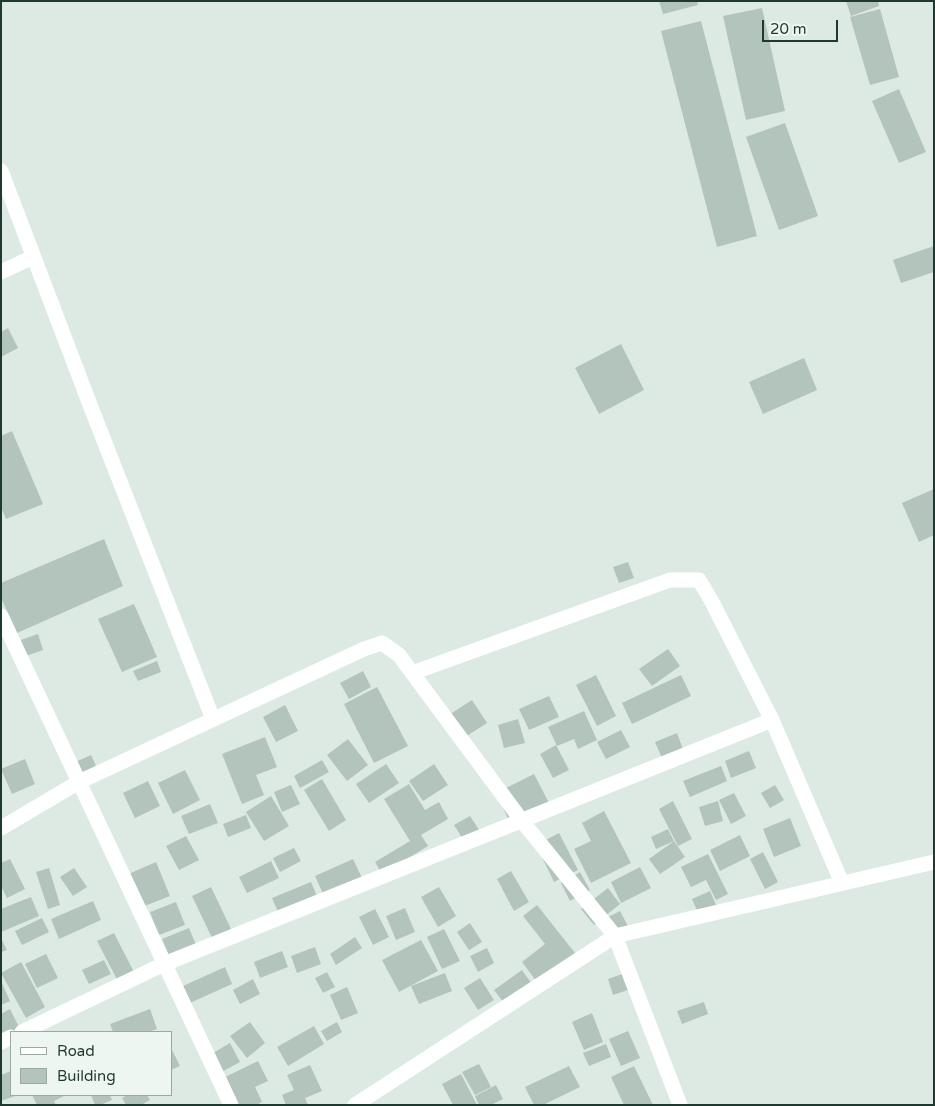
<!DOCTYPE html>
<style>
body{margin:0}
#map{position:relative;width:935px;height:1106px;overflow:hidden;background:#ddeae3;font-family:"Varela Round",sans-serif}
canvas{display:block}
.frame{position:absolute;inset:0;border:2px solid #1e392f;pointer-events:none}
.legend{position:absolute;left:10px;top:1031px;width:162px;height:65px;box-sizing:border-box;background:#edf6f1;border:1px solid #9aaaa3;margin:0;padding:6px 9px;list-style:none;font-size:15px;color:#1e392f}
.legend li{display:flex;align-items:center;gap:10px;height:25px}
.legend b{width:25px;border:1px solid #9aaaa3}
.scale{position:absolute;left:762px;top:20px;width:76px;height:22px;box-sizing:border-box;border:2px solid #1e392f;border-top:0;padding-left:6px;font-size:15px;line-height:18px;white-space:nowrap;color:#1e392f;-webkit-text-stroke:4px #edf6f1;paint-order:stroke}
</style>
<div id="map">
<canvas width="935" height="1106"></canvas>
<div class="frame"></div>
<ul class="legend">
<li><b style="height:6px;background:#fff"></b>Road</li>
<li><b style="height:14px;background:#b2c4bb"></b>Building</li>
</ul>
<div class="scale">20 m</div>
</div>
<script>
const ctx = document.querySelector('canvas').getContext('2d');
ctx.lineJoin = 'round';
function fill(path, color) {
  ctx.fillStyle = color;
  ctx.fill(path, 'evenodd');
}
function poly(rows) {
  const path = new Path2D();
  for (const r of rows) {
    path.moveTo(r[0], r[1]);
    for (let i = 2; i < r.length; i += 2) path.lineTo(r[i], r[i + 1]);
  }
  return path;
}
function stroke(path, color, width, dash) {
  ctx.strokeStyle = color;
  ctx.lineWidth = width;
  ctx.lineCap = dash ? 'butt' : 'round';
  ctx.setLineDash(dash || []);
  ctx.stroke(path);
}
fill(poly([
 [659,1,697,1,698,5,663,14],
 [846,1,878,1,879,6,851,16],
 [762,8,785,111,746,120,723,16],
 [880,9,899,77,870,85,850,17],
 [701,21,757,236,717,247,661,31],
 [899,89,926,152,899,163,872,101],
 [785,123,818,216,779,230,746,137],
 [934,246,934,272,901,283,893,260],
 [8,328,18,348,1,357,1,332],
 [621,344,644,390,599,414,575,368],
 [804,358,817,390,763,414,749,382],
 [12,431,43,504,6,519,1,507,1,436],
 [934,489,934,535,919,542,902,503],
 [104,539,123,586,17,633,1,598,1,583],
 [628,562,634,578,619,583,613,567],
 [134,604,157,657,122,672,98,619],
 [38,634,43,650,17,659,12,643],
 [668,649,680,666,652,686,639,669],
 [157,661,161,672,138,681,133,671],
 [363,671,371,687,349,699,340,683],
 [596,675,616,716,597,726,576,685],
 [681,675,691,696,632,724,622,703],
 [377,687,408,746,374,763,344,704],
 [549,696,559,717,529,730,519,709],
 [472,700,487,723,459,741,444,718],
 [285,705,298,731,276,742,263,717],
 [584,711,597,740,578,749,574,739,557,746,548,727],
 [518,719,525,743,504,748,498,725],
 [621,730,630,747,606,759,597,742],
 [677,733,683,749,662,758,655,742],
 [265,737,277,767,256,775,264,795,242,804,222,754],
 [348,739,368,765,347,781,327,755],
 [556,745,569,770,553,778,540,754],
 [749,751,756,768,731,778,725,761],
 [91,755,96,766,76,775,71,764],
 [25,759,35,784,12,794,1,769],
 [322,760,329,772,300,788,294,776],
 [386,764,399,783,369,803,356,784],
 [434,764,448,785,423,801,409,781],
 [721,766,727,781,690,797,683,781],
 [185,770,200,800,173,814,158,783],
 [534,774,549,803,510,823,496,793],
 [322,779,346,820,329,831,304,790],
 [148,781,160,806,135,818,123,793],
 [409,784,425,810,439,802,448,819,421,835,428,846,382,874,375,862,410,841,384,799],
 [291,785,300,804,282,812,274,792],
 [775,785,784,800,770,808,761,793],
 [734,793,746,816,731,824,719,800],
 [271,796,289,826,264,841,246,812],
 [673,801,692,839,678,846,659,809],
 [718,801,723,821,705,826,699,807],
 [210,804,218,823,189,834,181,816],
 [604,811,631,863,591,883,574,849,591,841,582,823],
 [246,815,251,828,228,837,223,824],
 [470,816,480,831,464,841,454,825],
 [790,818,801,846,774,857,763,829],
 [668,829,674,841,685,857,660,874,649,859,674,841,656,849,651,837],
 [559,833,578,870,554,882,536,845],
 [740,835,750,856,720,871,710,850],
 [186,836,199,860,179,870,166,846],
 [294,848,301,861,280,872,273,858],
 [763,852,778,882,765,889,750,859],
 [708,854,728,894,716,900,706,880,691,887,681,867],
 [10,859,25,889,7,898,1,886,1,863],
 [353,859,362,878,324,896,315,876],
 [271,861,279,878,247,893,239,877],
 [156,862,170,896,137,909,124,876],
 [640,867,651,888,621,903,611,882],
 [49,868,60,905,48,909,36,872],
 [74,868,87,887,73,896,60,877],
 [511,871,529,902,514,911,497,879],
 [580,872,590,890,570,901,561,883],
 [311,882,317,896,278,912,272,898],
 [211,887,232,931,213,940,192,896],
 [439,887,456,916,438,927,421,897],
 [608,888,620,904,594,925,581,909],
 [710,891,716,905,698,913,692,899],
 [31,897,39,916,1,932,1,909],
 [93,901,101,920,59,939,51,919],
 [176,902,185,925,159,935,150,912],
 [537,905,575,953,537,982,522,962,545,944,523,916],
 [405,908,415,932,396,940,386,916],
 [375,909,389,937,373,945,359,917],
 [620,911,632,934,598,922],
 [42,918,49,932,22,945,15,931],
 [470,923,482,942,469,950,457,932],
 [189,928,197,947,170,958,162,939],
 [444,929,460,961,442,969,427,937],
 [114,933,139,982,123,991,97,941],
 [355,937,362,948,336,965,330,954],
 [1,938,7,950,1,952],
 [421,940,438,971,399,992,382,960],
 [315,947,321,964,297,973,291,956],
 [487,948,494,963,478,972,470,956],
 [282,951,288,967,260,978,254,962],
 [46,954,58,978,37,988,25,964],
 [104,960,111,974,89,984,82,970],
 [21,962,45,1007,26,1018,1,973],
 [225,967,232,984,190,1003,183,986],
 [522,970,532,984,504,1003,494,990],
 [327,972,335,987,323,993,315,978],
 [445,973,452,991,419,1004,411,986],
 [622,974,628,990,613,995,608,979],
 [480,978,494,1000,478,1010,464,988],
 [253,979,260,994,240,1004,233,990],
 [1,981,10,1001,1,1005],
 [347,987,358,1013,341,1020,330,995],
 [704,1002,708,1014,682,1024,677,1011],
 [10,1009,20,1029,1,1038,1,1014],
 [150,1009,157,1029,148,1032,113,1032,110,1024],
 [592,1013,603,1042,584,1050,572,1022],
 [250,1022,265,1043,247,1058,230,1036],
 [337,1022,342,1032,327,1041,321,1031],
 [314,1026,324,1044,288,1066,277,1047],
 [628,1031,640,1058,621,1066,609,1039],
 [230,1043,240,1062,218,1074,208,1056],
 [606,1044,611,1057,589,1066,583,1053],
 [171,1048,180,1066,171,1070],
 [258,1061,268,1081,255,1087,262,1102,256,1105,233,1105,221,1079],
 [479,1064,491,1087,475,1095,462,1072],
 [310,1065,322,1091,305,1098,308,1105,286,1105,282,1095,294,1090,287,1075],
 [569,1066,580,1087,543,1105,534,1105,525,1087],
 [634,1066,653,1105,624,1105,611,1077],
 [11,1071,11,1095,18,1095,1,1101,1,1075],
 [461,1074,477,1105,453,1105,442,1084],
 [496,1085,503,1099,491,1105,479,1105,475,1096],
 [32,1095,66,1095,54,1101,56,1105,37,1105],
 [91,1095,110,1095,112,1100,100,1105,95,1105],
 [127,1095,147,1095,150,1100,141,1105,126,1105,122,1098]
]), '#b2c4bb');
stroke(poly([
 [1,171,92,410,213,719],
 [1,272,33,257],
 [1,616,231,1105],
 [412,673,670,580,699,580,711,600,772,720,842,883],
 [1,828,79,782,364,649,382,643,399,655,522,821,615,936,680,1105],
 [22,1032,164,964,772,720],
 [1,1042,11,1037],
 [355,1105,615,936,934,862]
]), '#fff', 15);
</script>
